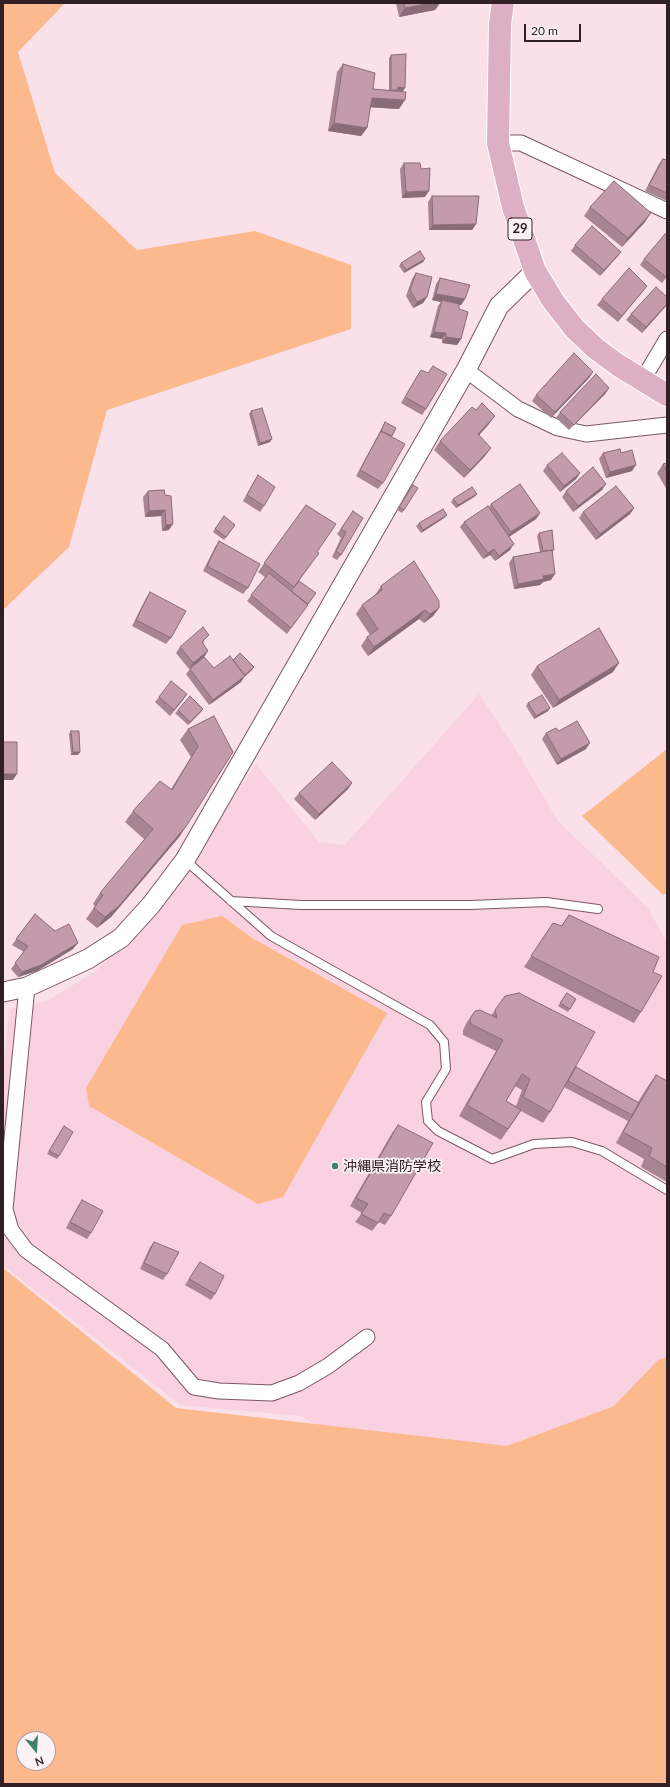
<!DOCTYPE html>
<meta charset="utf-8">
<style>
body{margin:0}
#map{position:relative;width:670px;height:1787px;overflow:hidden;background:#fae0e9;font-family:Lato,sans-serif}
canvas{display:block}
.frame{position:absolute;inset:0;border:4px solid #302026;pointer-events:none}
.north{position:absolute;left:16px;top:1731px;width:40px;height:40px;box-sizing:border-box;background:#fbf2f6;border:1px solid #aa9ea3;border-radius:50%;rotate:162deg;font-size:11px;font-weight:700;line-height:16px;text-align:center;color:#302026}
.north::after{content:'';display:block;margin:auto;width:14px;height:18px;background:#3f7f6e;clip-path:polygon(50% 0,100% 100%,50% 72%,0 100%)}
.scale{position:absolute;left:524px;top:24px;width:57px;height:18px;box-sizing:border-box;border:2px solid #302026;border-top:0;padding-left:5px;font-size:12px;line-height:14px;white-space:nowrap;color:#302026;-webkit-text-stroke:3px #fbf2f6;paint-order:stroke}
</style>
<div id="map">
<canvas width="670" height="1787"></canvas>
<div class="frame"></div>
<div class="north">N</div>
<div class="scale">20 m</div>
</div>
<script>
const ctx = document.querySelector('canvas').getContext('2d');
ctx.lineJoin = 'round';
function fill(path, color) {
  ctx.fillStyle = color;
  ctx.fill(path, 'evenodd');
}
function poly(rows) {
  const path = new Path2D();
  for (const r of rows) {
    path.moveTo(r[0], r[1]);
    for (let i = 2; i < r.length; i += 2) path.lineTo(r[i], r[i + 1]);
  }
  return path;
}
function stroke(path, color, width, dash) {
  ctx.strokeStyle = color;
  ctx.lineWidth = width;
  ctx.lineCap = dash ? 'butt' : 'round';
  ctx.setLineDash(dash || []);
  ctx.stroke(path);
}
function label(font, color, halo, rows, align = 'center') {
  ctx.font = font + ' Lato,"Noto Sans JP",sans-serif';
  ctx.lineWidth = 3.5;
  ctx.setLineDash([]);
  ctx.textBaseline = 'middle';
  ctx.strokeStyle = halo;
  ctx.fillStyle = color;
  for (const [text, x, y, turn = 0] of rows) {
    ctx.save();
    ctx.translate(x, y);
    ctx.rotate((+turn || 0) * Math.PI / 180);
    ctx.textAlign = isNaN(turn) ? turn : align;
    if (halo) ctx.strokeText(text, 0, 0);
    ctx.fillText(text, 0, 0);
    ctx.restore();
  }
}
fill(poly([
 [479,694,510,740,558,821,647,907,667,942,667,1452,478,1514,300,1416,180,1405,3,1265,3,1067,10,1009,47,1001,94,972,151,917,256,764,319,842,345,845]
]), '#fad1e1');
fill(poly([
 [3,3,65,3,18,52,55,173,137,250,255,231,351,265,351,329,107,410,69,547,3,610],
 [667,749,667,893,663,895,582,816],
 [222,916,252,938,387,1013,283,1197,258,1204,89,1106,86,1088,182,925],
 [3,1268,176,1408,507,1446,614,1406,658,1360,667,1357,667,1784,3,1784],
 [24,1739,48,1739,48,1763,24,1763]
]), '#fdb98e');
const service = poly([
 [185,860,271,936,430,1025,444,1042,446,1069,426,1102,428,1121,438,1131,492,1159,534,1144,572,1142,602,1151,667,1190],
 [231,901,301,905,470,905,546,902,598,909]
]);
const minor = poly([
 [498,143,521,143,667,211],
 [466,370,518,409,558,428,586,434,667,425],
 [642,381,667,339],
 [27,987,5,1209,11,1230,26,1250,162,1349,194,1387,219,1391,272,1393,299,1383,328,1366,367,1337]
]);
const tertiary = poly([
 [3,992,27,987,88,959,121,938,151,905,185,860,466,370,499,306,535,271]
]);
const primary = poly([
 [503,3,500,24,498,143,513,207,535,271,553,301,575,329,595,348,618,365,667,395]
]);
stroke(service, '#7a5664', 10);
stroke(minor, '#7a5664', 17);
stroke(tertiary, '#7a5664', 21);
stroke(primary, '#fff', 24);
stroke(service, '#fff', 8);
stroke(minor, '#fff', 15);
stroke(tertiary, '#fff', 19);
stroke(primary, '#dcafc2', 22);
fill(poly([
 [396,3,440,3,435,10,399,17],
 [391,55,403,91,397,91,399,109,370,107,367,128,361,136,328,131,337,72,343,64,373,89,389,90,389,58],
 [663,159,667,160,667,201,645,191,659,164],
 [404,163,425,197,402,198,400,169],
 [432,196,476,224,472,230,429,230,428,202],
 [590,207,645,222,622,247,584,216],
 [575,245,621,252,617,257,600,276,571,251],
 [425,259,423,262,404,273,399,266,401,263],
 [644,259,667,277,662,283,640,265],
 [416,273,427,297,423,303,413,308,406,296,412,279],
 [440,278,465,299,461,305,459,305,461,339,457,345,442,343,442,339,430,337,438,306,441,302,432,300,436,284],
 [647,286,618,322,597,305,602,299],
 [666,306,642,333,626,320,631,314],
 [421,370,426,409,422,415,401,403,417,376],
 [593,372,589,378,551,418,532,401,536,395],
 [609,388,605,394,569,430,556,418,560,412],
 [251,411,270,442,258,446,249,414],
 [385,422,392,437,383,483,378,489,356,476],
 [489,424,479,435,485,456,464,478,434,450,440,441],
 [603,453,621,453,632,471,606,478,599,459],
 [667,463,667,490,657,473,663,464],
 [547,465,580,473,576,479,560,492,543,471],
 [258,475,264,506,260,512,243,501,254,481],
 [413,485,404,510,402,513,397,510],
 [164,490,169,530,162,531,161,516,145,517,143,497,148,491],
 [602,490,573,512,562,497,566,491],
 [477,494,474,497,456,508,451,502,453,499],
 [491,504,540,513,536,519,509,537,510,550,495,561,490,555,483,559,460,527,464,522,489,507],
 [306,505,317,552,319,553,291,591,316,593,287,634,247,601,265,577,258,572],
 [634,508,630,514,596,540,579,518,583,512],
 [353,511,341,555,337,560,332,557,341,538,337,534],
 [447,515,444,518,421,533,416,526,419,523],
 [224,516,235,525,224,540,213,532],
 [539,533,553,552,551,580,543,582,540,585,514,589,509,563,513,557,540,552,537,536],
 [219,541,248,588,243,594,203,571,215,547],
 [381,586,439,608,433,616,424,623,419,619,368,656,361,646,367,637,370,635,356,614,362,605,375,595],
 [150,592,171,638,166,644,132,626,146,598],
 [205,641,203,643,208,651,204,657,189,669,176,653,180,647],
 [233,660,254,667,252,670,242,679,241,682,209,705,186,674,190,669,214,668],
 [537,666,613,672,553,708,531,675],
 [187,694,170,716,155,702,159,697],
 [528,703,548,711,534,719,526,706],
 [203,709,188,725,175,713,178,710],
 [214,716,180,836,111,917,97,928,86,919,95,906,93,904,100,893,145,840,125,822,133,811,171,789,191,757,180,740,188,729],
 [71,731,78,755,71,755,69,734],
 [559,731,586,749,557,765,542,739,546,733],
 [352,783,348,789,315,820,294,799,299,793],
 [35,914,73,949,37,971,18,977,11,969,24,952,12,945],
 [569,915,653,972,641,1012,634,1023,524,967,553,923,561,926],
 [567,993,570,1009,568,1012,558,1006],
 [505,996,576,1067,638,1102,648,1086,656,1075,667,1081,667,1182,641,1167,644,1159,616,1143,628,1121,564,1087,550,1112,543,1123,521,1111,501,1140,459,1116,496,1051,463,1035,463,1030,467,1022,475,1011,491,1016],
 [515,1086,522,1090,516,1106,506,1101],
 [398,1125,391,1216,385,1225,379,1222,372,1231,355,1222,362,1213,350,1206,392,1133],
 [64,1126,59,1156,57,1159,47,1154],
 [82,1200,91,1233,87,1239,66,1228,78,1206],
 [154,1242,167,1274,163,1280,140,1269,150,1247],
 [200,1262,215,1294,211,1300,185,1285]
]), '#a98593');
fill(poly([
 [432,3,440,3,435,10,399,17,405,8],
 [398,87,405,88,403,91,397,90,395,93,389,93],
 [372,98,405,100,399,109,366,107],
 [334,123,367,128,361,136,328,131],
 [429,191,425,197,402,198,406,192],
 [651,213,645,222,622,247,628,238],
 [476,224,472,230,429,230,433,225],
 [621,252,617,257,600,276,604,270],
 [425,259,423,262,404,273,406,270],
 [436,294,465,299,461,305,442,302,442,300,441,302,432,300],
 [427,297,423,303,413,308,417,302],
 [667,304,666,306,642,333,646,327],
 [434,332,446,333,442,339,430,337],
 [446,337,461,339,457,345,442,343],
 [593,372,589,378,551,418,555,412],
 [609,388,605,394,569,430,574,425],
 [495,416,489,424,472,443,478,434],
 [272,439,270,442,258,446,260,443],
 [491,448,485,456,464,478,470,470],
 [636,465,632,471,606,478,610,472],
 [580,473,576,479,560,492,564,486],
 [606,484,602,490,573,512,578,506],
 [477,494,474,497,456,508,458,505],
 [634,508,630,514,596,540,600,534],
 [165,510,161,516,145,517,149,511],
 [540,513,536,519,507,538,511,532],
 [447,515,444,518,421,533,423,530],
 [173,524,169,530,162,531,166,525],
 [514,544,510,550,495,561,499,556],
 [494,549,490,555,483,559,488,553],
 [555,574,551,580,543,582,540,585,514,589,518,584,543,576],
 [439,608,433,616,424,623,430,614],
 [425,610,419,619,368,656,374,647],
 [208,651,204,657,189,669,193,663],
 [619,663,613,672,553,708,559,700],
 [254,667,252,670,242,679,244,676],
 [245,676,241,682,209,705,213,700],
 [187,694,183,700,170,716,174,710],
 [550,708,548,711,534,719,536,716],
 [203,709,201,712,188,725,190,722],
 [590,743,586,749,557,765,561,759],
 [73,752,80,752,78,755,71,755],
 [3,774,17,774,13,780,3,780],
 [352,783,348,789,315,820,319,814],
 [187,825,180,836,111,917,97,928,105,917],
 [78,943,73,949,37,971,18,977,22,972]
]), '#896c78');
const building = poly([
 [404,3,432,3,405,8,404,3],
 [406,54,405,88,398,87,397,90,391,90,391,55,406,54],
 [343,64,375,73,373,89,406,92,405,100,372,98,367,128,334,123,343,64],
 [663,159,667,160,667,193,649,185,663,159],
 [404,163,420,163,421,169,430,168,429,191,406,192,404,163],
 [614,181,651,213,628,238,590,207,614,181],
 [432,196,479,196,476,224,433,225,432,196],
 [592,226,621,252,604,270,575,245,592,226],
 [665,234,667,236,667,276,666,277,644,259,665,234],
 [420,251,425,259,406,270,401,263,420,251],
 [629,268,647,286,622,316,602,299,629,268],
 [416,273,432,277,427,297,417,302,410,290,416,273],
 [440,278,470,285,465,299,436,294,440,278],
 [656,287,667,297,667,304,646,327,631,314,656,287],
 [442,300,459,304,459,309,468,312,461,339,446,337,446,333,434,332,442,300],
 [574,353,593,372,555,412,536,395,574,353],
 [433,366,447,374,426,409,405,397,421,370,428,373,433,366],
 [596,374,609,388,574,425,560,412,596,374],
 [482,403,495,416,478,434,491,448,470,470,440,441,472,407,476,410,482,403],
 [262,408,272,439,260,443,251,411,262,408],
 [385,422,396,428,392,436,381,431,385,422],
 [381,431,405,444,383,483,360,470,381,431],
 [620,449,621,453,632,450,636,465,610,472,603,453,620,449],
 [562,453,580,473,564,486,547,465,562,453],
 [667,463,667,471,663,464,667,463],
 [593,467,606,484,578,506,566,491,593,467],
 [258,475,275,487,264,506,247,495,258,475],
 [520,484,540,513,511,532,491,504,520,484],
 [413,485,418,488,404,510,399,507,413,485],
 [616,486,634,508,600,534,583,512,616,486],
 [472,487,477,494,458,505,453,499,472,487],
 [164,490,165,495,171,496,173,524,166,525,165,510,149,511,148,491,164,490],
 [306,505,336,524,317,552,319,553,294,587,264,563,306,505],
 [488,506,514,544,499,556,494,549,488,553,464,522,488,506],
 [443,509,447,515,423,530,419,523,443,509],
 [353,511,363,518,341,555,336,551,346,532,341,529,353,511],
 [224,516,235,525,226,537,215,529,224,516],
 [552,530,554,550,543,551,539,533,552,530],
 [219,541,260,564,248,588,207,566,219,541],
 [552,550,555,574,543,576,544,579,518,584,513,557,552,550],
 [414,561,439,601,439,608,430,614,425,610,374,647,367,637,378,629,362,605,382,590,381,586,414,561],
 [269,573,308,605,291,628,251,595,269,573],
 [299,581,316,593,308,604,291,591,299,581],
 [150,592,186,611,171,638,136,620,150,592],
 [203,627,209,635,202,642,208,651,193,663,180,647,203,627],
 [599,628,619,663,559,700,537,666,599,628],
 [240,653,254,667,244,676,245,676,233,660,240,653],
 [230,656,245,676,213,700,190,669,204,657,214,668,230,656],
 [171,681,187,694,174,710,159,697,171,681],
 [542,695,550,708,536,716,528,703,542,695],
 [190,696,203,709,190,722,178,710,190,696],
 [214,716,233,752,187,825,119,906,105,917,94,908,103,895,100,893,153,829,133,811,160,781,172,790,198,746,188,729,214,716],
 [577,721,590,743,561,759,546,733,556,728,559,731,577,721],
 [71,731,79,731,80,752,73,752,71,731],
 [3,742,17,742,17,774,3,774,3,742],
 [332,762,352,783,319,814,299,793,332,762],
 [35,914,55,931,69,924,78,943,41,965,22,972,15,963,28,946,16,939,35,914],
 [569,915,659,957,653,972,662,976,641,1012,531,956,553,923,562,926,569,915],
 [519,993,595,1032,550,1112,523,1097,530,1079,522,1074,506,1101,521,1110,508,1129,467,1105,503,1040,471,1024,470,1019,475,1011,480,1010,497,1018,495,1010,505,996,519,993],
 [567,993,576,999,570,1009,560,1003,567,993],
 [576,1067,639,1103,632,1115,568,1081,576,1067],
 [656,1075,667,1081,667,1167,649,1156,652,1148,623,1132,656,1075],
 [398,1125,433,1143,391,1216,384,1213,378,1223,361,1214,368,1204,356,1198,398,1125],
 [64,1126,73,1132,59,1156,49,1151,64,1126],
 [82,1200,103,1211,91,1233,70,1222,82,1200],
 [154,1242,179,1252,167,1274,144,1263,154,1242],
 [200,1262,224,1276,215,1294,189,1279,200,1262]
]);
fill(building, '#c49bab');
stroke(building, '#896c78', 1);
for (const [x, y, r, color] of [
 [335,1166,4,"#3f7f6e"]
]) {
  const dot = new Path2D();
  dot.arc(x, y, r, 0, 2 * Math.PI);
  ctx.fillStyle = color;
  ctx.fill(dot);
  stroke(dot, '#fbf2f6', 1.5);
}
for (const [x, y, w] of [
 [520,229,24]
]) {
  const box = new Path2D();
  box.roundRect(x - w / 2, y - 11, w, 22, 3);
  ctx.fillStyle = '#fbf2f6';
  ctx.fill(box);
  stroke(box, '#302026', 1);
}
label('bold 13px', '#302026', null, [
 ["29",520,229]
]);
label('14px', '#302026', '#fbf2f6', [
 ["沖縄県消防学校",343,1166]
], 'left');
</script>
